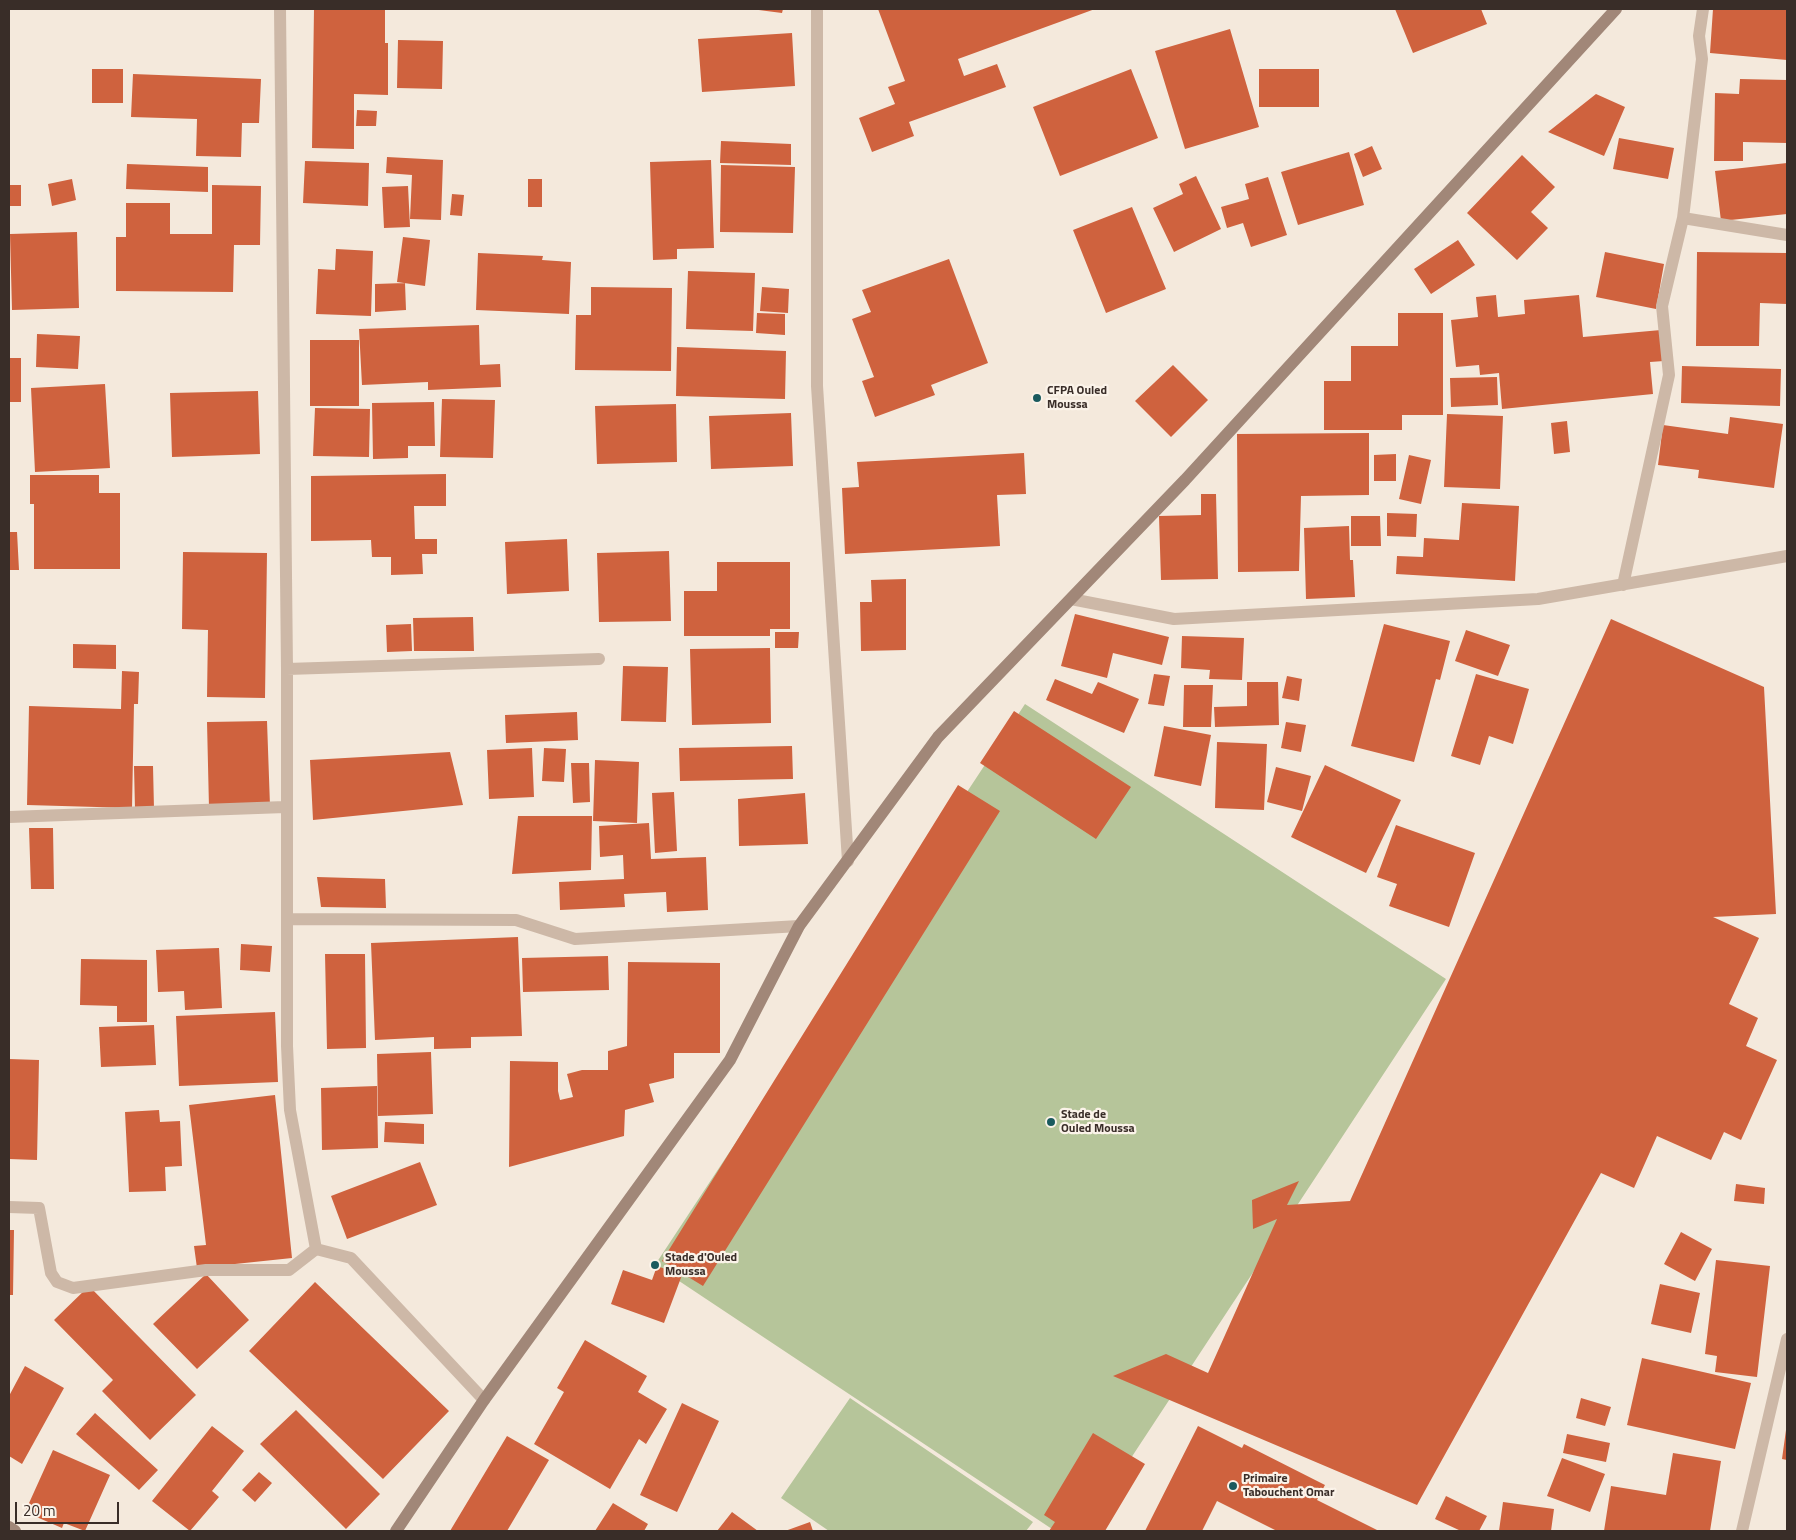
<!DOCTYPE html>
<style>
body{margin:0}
#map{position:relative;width:1796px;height:1540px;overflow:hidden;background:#f4e9dc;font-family:"Titillium Web",sans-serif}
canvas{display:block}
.frame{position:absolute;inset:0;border:10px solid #392d28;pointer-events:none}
.scale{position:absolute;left:15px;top:1502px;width:104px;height:22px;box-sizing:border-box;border:2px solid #392d28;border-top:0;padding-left:6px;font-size:15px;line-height:18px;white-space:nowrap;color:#392d28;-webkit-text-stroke:4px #fbf3e9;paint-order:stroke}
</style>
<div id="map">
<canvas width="1796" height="1540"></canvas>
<div class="frame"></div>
<div class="scale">20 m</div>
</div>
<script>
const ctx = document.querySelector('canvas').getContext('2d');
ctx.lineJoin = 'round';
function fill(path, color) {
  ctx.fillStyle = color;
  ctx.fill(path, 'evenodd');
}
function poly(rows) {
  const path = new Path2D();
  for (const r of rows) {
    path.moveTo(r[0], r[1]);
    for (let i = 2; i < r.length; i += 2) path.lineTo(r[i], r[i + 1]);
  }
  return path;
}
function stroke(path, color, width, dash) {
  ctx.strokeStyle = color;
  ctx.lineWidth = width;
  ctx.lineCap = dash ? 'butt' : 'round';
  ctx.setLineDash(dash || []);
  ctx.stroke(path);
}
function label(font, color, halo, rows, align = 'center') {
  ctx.font = font + ' "Titillium Web",sans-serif';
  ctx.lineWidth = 4.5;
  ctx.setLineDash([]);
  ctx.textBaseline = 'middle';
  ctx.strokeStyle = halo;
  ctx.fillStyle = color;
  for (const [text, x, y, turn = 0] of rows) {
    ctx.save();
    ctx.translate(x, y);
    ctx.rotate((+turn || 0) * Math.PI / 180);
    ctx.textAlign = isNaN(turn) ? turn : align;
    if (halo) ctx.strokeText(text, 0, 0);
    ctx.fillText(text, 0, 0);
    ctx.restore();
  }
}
fill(poly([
 [1025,704,1446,979,1083,1531,1055,1531,655,1265],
 [850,1398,1033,1522,1026,1531,829,1531,781,1498]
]), '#b6c59a');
fill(poly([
 [314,9,385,9,385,43,388,43,388,95,354,94,354,149,312,148],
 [751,9,783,9,782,13],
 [878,9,1095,9,958,59,964,76,997,64,1006,87,909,122,914,136,872,152,859,118,895,104,888,87,905,81],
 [1395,9,1481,9,1487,24,1413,53],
 [1713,9,1787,9,1787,60,1710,53],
 [1230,29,1259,127,1185,149,1155,51],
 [792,33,795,86,702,92,698,39],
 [398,40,443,41,442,89,397,88],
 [92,69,123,69,123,103,92,103],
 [1131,69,1158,138,1060,176,1033,107],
 [1259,69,1319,69,1319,107,1259,107],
 [133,74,261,79,259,123,242,123,241,157,196,156,197,119,131,117],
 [1740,79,1787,80,1787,143,1743,142,1743,161,1714,161,1715,93,1739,94],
 [1596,94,1625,107,1604,156,1548,132],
 [357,110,377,111,376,126,356,126],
 [1619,138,1674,148,1668,179,1613,169],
 [721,141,791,144,791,165,720,163],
 [1372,146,1382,169,1363,177,1354,154],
 [1349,152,1364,205,1298,225,1281,172],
 [1522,155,1555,187,1531,212,1548,228,1517,260,1467,213],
 [387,157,443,160,441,220,410,219,412,175,386,173],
 [711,160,714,248,677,249,677,259,653,260,650,162],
 [305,161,369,163,368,206,303,203],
 [1787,163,1787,214,1721,221,1715,171],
 [127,164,208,167,208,192,126,189],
 [721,165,795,167,793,233,720,232],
 [1196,176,1221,229,1174,252,1153,208,1183,194,1179,184],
 [1268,177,1287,235,1251,247,1243,223,1227,228,1221,207,1249,199,1245,184],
 [72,179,76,200,52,206,48,184],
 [528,179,542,179,542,207,528,207],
 [9,185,21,185,21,206,9,206],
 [212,185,261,186,260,245,234,245,233,292,116,291,116,237,126,237,126,203,170,203,170,234,212,234],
 [408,186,410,227,384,228,382,187],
 [452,194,464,195,462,216,450,215],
 [1132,207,1166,289,1106,313,1073,230],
 [77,232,79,308,12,310,10,234],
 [403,237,430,240,425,286,397,282],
 [1458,240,1475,265,1431,294,1414,269],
 [336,249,373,251,371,316,316,314,318,269,335,270],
 [1605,252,1664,264,1656,309,1596,297],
 [1697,252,1787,253,1787,304,1760,303,1759,346,1696,346],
 [478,253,543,256,542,260,571,262,569,314,476,310],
 [949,259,988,363,931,385,935,395,875,417,862,381,874,377,852,319,871,312,862,290],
 [688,271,755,273,753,331,686,329],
 [405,283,406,310,375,312,375,284],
 [591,287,672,288,671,371,575,370,576,315,591,315],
 [762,287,789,289,788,313,760,311],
 [1496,295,1498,317,1525,314,1524,300,1579,295,1583,337,1661,330,1664,361,1650,362,1653,394,1502,409,1499,373,1480,375,1479,365,1456,367,1451,320,1478,317,1476,297],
 [757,313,785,314,785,335,756,333],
 [1398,313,1443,313,1443,415,1402,415,1402,430,1324,430,1324,381,1351,381,1351,346,1398,346],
 [479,325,480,365,500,364,501,387,428,390,428,382,362,385,359,329],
 [37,334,80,336,78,369,36,367],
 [310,340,359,340,359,406,310,406],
 [677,347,786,351,785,399,676,396],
 [9,358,21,358,21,402,9,402],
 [1173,365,1208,400,1171,437,1135,401],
 [1682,366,1781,369,1780,406,1681,403],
 [1497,377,1498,405,1451,407,1450,378],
 [105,384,110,468,35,472,31,388],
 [258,391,260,454,172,457,170,393],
 [442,399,495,400,493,458,440,457],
 [434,402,435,446,408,446,408,458,373,459,372,403],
 [676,404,677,462,597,464,595,406],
 [315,408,370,409,369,457,313,456],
 [791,413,793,466,711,469,709,416],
 [1447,414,1503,416,1500,489,1444,487],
 [1730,417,1783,424,1774,488,1698,478,1699,470,1658,465,1663,425,1728,434],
 [1567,421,1570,452,1554,454,1551,423],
 [1369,433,1369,495,1301,496,1299,571,1238,572,1237,434],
 [1024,453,1026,494,997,495,1000,546,845,554,842,488,859,487,857,462],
 [1396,454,1396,481,1374,481,1374,455],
 [1409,455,1431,460,1421,504,1399,499],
 [446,474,446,506,414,506,415,539,437,539,437,554,422,554,423,574,391,575,391,557,372,557,371,540,311,541,311,476],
 [30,475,99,475,99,493,120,493,120,569,34,569,34,504,30,504],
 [1201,494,1216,494,1218,579,1161,580,1159,516,1201,515],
 [1462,503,1519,506,1515,581,1396,574,1397,556,1423,557,1424,538,1459,540],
 [1387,513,1417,514,1416,537,1387,536],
 [1351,516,1380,516,1381,546,1351,546],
 [1349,526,1350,560,1353,560,1355,597,1306,599,1304,528],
 [9,532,17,532,19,570,9,570],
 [567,539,569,591,507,594,505,542],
 [669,551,671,621,599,622,597,553],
 [183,552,267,553,265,698,207,697,208,630,182,629],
 [717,562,790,562,790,629,770,629,770,636,684,636,684,591,717,591],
 [906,579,906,650,861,651,860,602,872,602,871,580],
 [1075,614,1169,637,1162,665,1113,653,1107,678,1061,666],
 [473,617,474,651,414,651,413,618],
 [1611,619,1764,687,1776,914,1713,917,1759,938,1729,1004,1758,1018,1746,1046,1777,1060,1741,1140,1724,1132,1711,1160,1657,1136,1634,1188,1601,1173,1417,1505,1113,1376,1166,1354,1208,1373,1277,1219,1253,1229,1252,1200,1299,1181,1287,1205,1350,1201],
 [411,624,412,651,387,652,386,625],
 [1384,624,1450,641,1440,680,1436,679,1414,762,1351,746],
 [1466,630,1510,645,1498,676,1455,661],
 [775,632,799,632,798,648,775,648],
 [1182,636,1244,638,1242,680,1209,679,1210,670,1181,668],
 [73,644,116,645,116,669,73,668],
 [770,648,771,723,692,725,690,649],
 [623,666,668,667,666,722,621,721],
 [122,671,139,672,138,704,134,704,132,808,27,805,29,706,121,709],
 [1154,674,1170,676,1164,706,1148,704],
 [1476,674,1529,689,1513,744,1489,736,1480,765,1451,756],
 [1287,676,1302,679,1299,701,1282,698],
 [1055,679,1092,694,1098,682,1139,699,1124,733,1046,700],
 [1247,682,1278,682,1279,725,1215,727,1214,707,1247,706],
 [1184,685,1213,685,1211,727,1183,727],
 [1014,711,1131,787,1096,839,980,763],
 [577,712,578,740,506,743,505,715],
 [267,721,270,806,209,808,207,722],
 [1286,722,1306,725,1301,752,1281,748],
 [1164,726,1211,735,1201,786,1154,776],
 [1217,742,1267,744,1264,810,1215,808],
 [792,746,793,779,680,781,679,748],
 [532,748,534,797,489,799,487,750],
 [544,748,566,749,564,782,542,781],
 [450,752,463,805,313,820,310,760],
 [595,760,639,762,637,823,593,821],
 [571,763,589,763,590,802,573,803],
 [1325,765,1401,800,1366,873,1291,837],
 [134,766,153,766,154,809,135,809],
 [1276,767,1311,776,1302,811,1267,802],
 [958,785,1000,811,703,1286,662,1261],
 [674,792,677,851,655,853,652,793],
 [805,793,808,844,739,846,738,799],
 [518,816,592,816,591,870,512,874],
 [649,823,651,859,706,857,708,910,667,912,666,892,624,894,625,907,560,910,559,882,624,879,623,855,600,857,599,826],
 [1396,825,1475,853,1449,927,1389,906,1397,884,1377,877],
 [29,828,53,828,54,889,31,889],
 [317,877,385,879,386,908,321,907],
 [518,937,522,1036,471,1037,471,1048,434,1049,434,1037,375,1040,371,943],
 [241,944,272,946,270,972,240,970],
 [219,948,222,1008,185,1010,184,991,158,992,156,950],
 [325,954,365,954,366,1048,327,1049],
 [608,956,609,990,523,992,522,958],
 [81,959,147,960,147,1022,117,1022,117,1006,80,1005],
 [628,962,720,963,720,1053,674,1053,674,1078,649,1084,654,1102,625,1110,624,1136,509,1167,510,1061,558,1062,558,1091,560,1100,573,1097,567,1074,582,1070,608,1070,608,1051,627,1046],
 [275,1012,278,1082,179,1086,176,1016],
 [154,1025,156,1065,101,1067,99,1027],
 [431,1052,433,1114,378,1116,377,1054],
 [9,1059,39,1060,37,1160,9,1159],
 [377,1086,378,1148,322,1150,321,1088],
 [275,1095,292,1258,197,1268,194,1246,206,1245,189,1105],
 [159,1110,160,1122,180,1121,182,1166,165,1167,166,1191,129,1192,125,1112],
 [385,1122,424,1124,424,1144,384,1142],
 [420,1162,437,1205,347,1239,331,1196],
 [1736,1184,1765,1188,1764,1204,1734,1201],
 [9,1230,14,1230,13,1295,9,1295],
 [1681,1232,1712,1249,1695,1281,1664,1264],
 [1716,1260,1770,1266,1757,1377,1715,1372,1717,1356,1705,1354],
 [657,1266,682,1275,664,1323,611,1304,623,1270,652,1280],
 [206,1274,249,1320,197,1369,153,1324],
 [315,1282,449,1411,383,1479,249,1351],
 [1660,1284,1700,1293,1691,1333,1651,1324],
 [89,1286,196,1395,150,1440,102,1391,113,1380,54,1320],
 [585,1340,647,1376,638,1392,667,1409,646,1444,639,1439,610,1489,534,1444,564,1392,557,1388],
 [1642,1358,1751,1383,1735,1449,1627,1425],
 [25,1366,64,1388,22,1464,9,1456,9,1396],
 [1581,1398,1611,1407,1605,1426,1576,1418],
 [682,1403,719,1421,677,1512,640,1495],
 [296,1410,380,1494,346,1529,260,1444],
 [95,1413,158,1470,139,1490,76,1434],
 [212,1426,244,1451,212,1491,219,1497,190,1531,152,1501],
 [1198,1426,1242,1448,1244,1444,1325,1485,1317,1500,1379,1531,1277,1531,1217,1501,1202,1531,1145,1531],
 [1786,1430,1787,1430,1787,1460,1782,1459],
 [1093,1433,1145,1464,1105,1531,1049,1531,1055,1522,1044,1515],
 [1567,1434,1610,1443,1606,1462,1563,1453],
 [507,1436,549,1460,507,1531,450,1531],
 [53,1450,110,1475,85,1531,64,1523,62,1528,25,1512],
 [1673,1453,1721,1461,1710,1531,1604,1531,1611,1486,1666,1495],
 [1562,1458,1605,1474,1590,1512,1547,1496],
 [259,1472,272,1483,255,1502,242,1490],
 [1446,1496,1487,1516,1479,1531,1461,1531,1435,1519],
 [1503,1502,1554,1509,1551,1531,1499,1531],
 [613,1503,648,1524,644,1531,595,1531],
 [732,1512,758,1531,717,1531],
 [810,1522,813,1531,785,1531]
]), '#cf623e');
stroke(poly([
 [280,9,287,669,287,1046,290,1110,316,1249,351,1258,484,1400],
 [817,9,817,386,848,861],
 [1683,218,1787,235],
 [1623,585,1669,375,1662,306,1683,218,1702,59,1699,36,1703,9],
 [1071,599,1174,619,1538,599,1787,556],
 [287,669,599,659],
 [9,817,285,807],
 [287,919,516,920,575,939,799,926],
 [9,1207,39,1208,51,1273,57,1282,73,1288,206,1270,289,1270,316,1249],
 [1742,1531,1787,1339]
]), '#cdb8a7', 12);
stroke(poly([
 [9,1527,15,1531],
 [396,1531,484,1400,730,1060,799,926,938,737,1185,480,1616,9]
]), '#a18778', 12);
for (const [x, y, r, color] of [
 [1037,398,5,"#1a5a5e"],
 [1051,1122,5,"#1a5a5e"],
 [655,1265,5,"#1a5a5e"],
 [1233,1486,5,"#1a5a5e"]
]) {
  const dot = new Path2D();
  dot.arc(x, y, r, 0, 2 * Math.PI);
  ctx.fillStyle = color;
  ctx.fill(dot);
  stroke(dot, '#fbf3e9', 2);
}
label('bold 12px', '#392d28', '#fbf3e9', [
 ["CFPA Ouled",1047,391],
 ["Moussa",1047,405],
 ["Stade de",1061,1115],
 ["Ouled Moussa",1061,1129],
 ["Stade d'Ouled",665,1258],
 ["Moussa",665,1272],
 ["Primaire",1243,1479],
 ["Tabouchent Omar",1243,1493]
], 'left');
</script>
